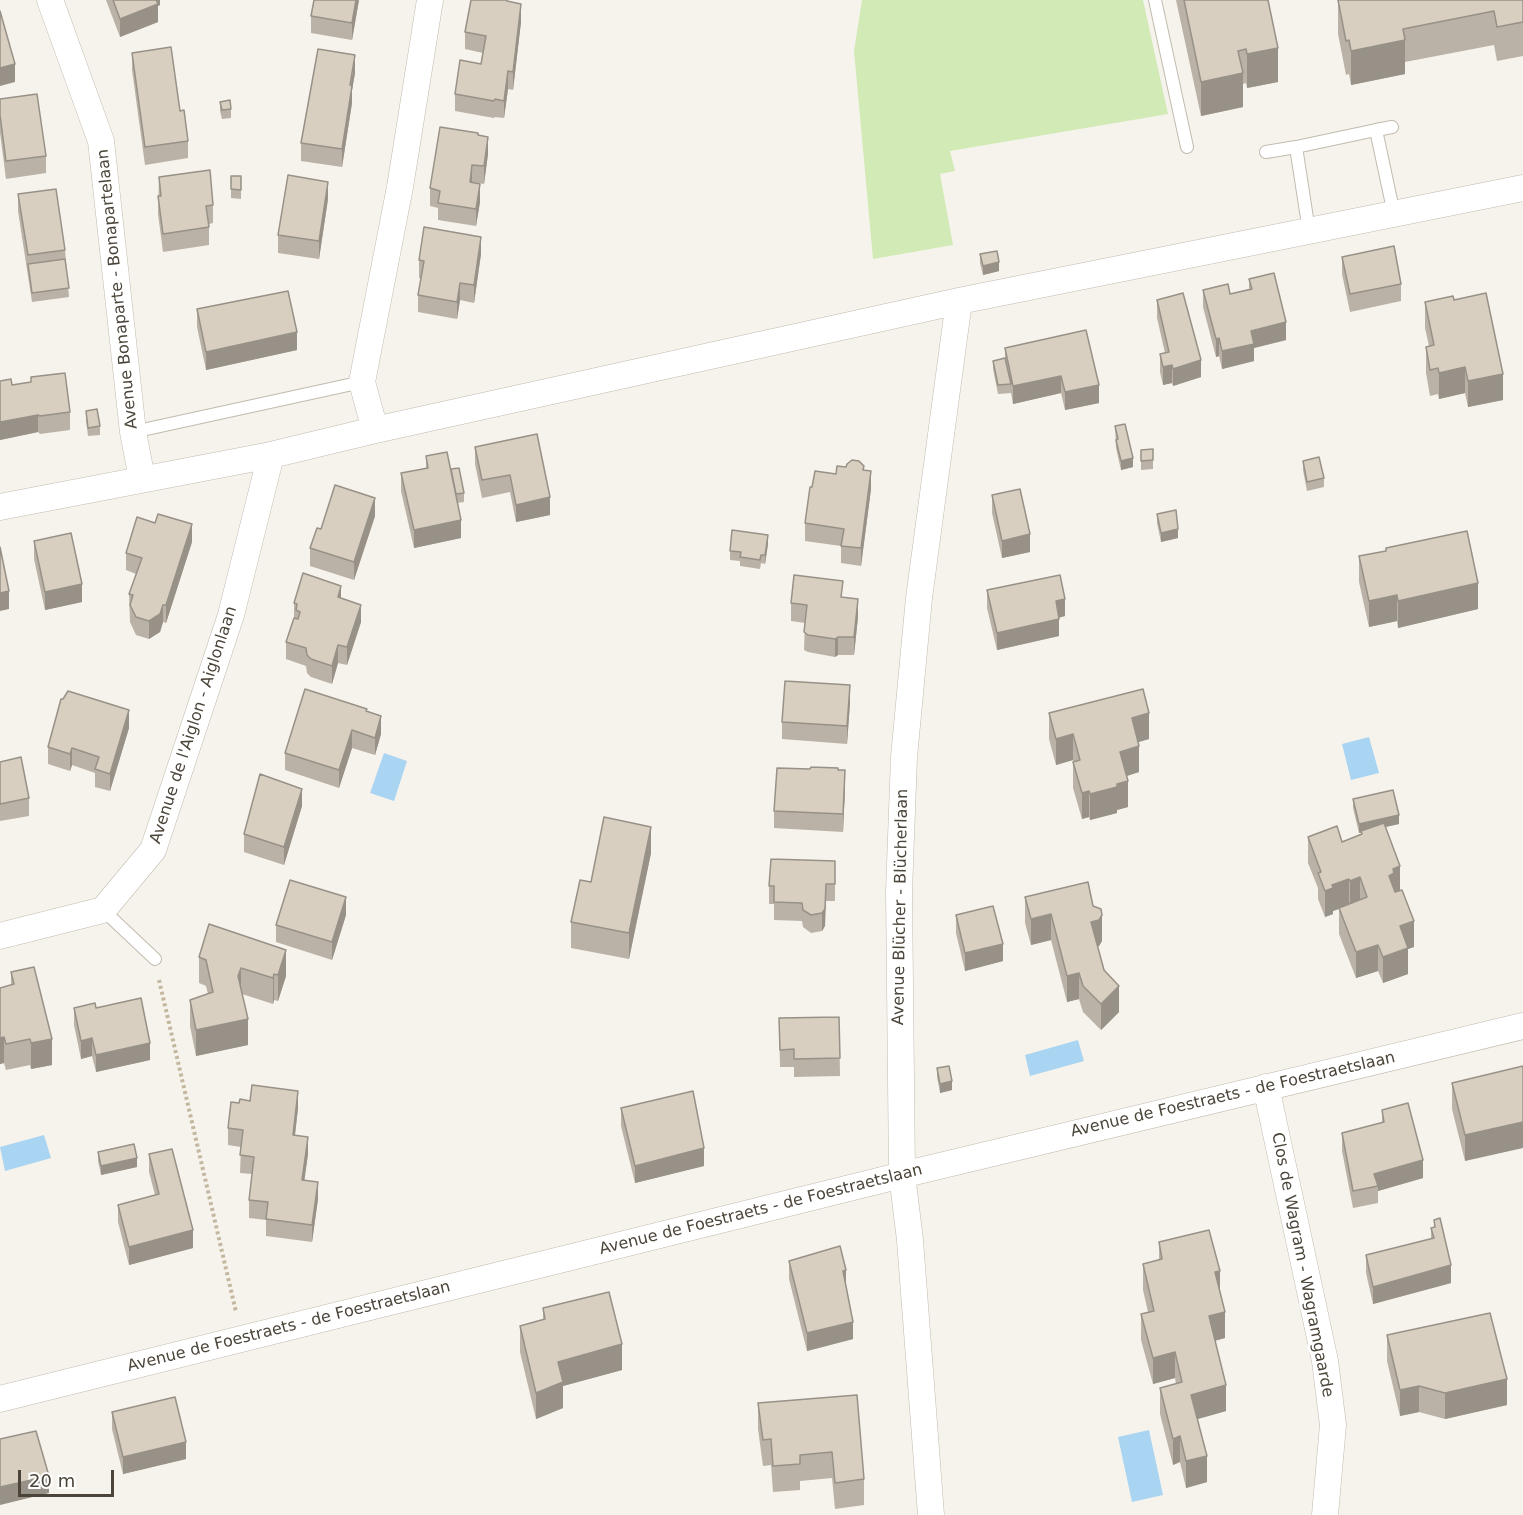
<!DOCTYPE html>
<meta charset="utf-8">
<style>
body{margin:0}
#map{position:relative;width:1523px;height:1515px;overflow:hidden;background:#f6f3ec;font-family:"DejaVu Sans",sans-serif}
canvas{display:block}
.scale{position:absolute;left:18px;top:1470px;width:96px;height:27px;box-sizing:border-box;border:3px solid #4b4439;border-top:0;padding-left:8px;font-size:18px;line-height:21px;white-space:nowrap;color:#4b4439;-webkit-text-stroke:4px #fff;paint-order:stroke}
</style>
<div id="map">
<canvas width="1523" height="1515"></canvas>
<div class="scale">20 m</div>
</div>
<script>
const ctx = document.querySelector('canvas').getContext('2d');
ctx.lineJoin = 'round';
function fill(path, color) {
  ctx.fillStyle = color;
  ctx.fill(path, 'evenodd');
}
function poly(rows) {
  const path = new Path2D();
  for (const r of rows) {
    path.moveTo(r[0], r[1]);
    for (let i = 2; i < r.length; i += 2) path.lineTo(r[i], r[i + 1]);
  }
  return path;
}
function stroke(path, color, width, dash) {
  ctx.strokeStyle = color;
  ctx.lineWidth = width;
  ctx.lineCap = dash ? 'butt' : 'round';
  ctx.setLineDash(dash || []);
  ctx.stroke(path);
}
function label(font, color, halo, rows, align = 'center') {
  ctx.font = font + ' "DejaVu Sans",sans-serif';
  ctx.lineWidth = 6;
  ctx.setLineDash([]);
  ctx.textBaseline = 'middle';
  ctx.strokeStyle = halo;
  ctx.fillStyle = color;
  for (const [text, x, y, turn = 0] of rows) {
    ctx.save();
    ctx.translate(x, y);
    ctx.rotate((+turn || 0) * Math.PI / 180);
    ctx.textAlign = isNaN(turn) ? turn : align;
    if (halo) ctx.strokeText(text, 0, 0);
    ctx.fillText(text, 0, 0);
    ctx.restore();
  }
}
fill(poly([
 [862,0,1143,0,1168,114,950,151,955,171,940,174,953,245,873,259,854,51]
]), '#d2eab5');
fill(poly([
 [1369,737,1379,773,1351,780,1342,744],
 [384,753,407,761,394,801,370,793],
 [1078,1040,1084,1061,1030,1076,1025,1055],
 [44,1135,51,1158,5,1171,0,1147],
 [1149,1430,1163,1495,1132,1502,1118,1437]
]), '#a9d4f2');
const lane = poly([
 [1155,0,1187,147],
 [1376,130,1392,127],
 [1266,152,1296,147],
 [1309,231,1296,147,1376,130,1394,214],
 [133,432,362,382],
 [103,910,155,959]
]);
const street = poly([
 [50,0,101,141,133,432,142,479],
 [375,430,362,382,400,187,430,0],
 [0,507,271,455,375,430,959,301,1523,188],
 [0,936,103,910,153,850,231,615,271,455],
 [1266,1087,1325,1361,1333,1425,1325,1515],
 [0,1399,902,1175,1523,1026],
 [931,1515,910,1240,902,1175,899,891,904,757,919,598,959,301]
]);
stroke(lane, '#c2bbae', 14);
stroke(street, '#c2bbae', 27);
stroke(poly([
 [159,980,236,1312]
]), '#c4b79f', 4, [3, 3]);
stroke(lane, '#fff', 12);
stroke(street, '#fff', 26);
fill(poly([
 [106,0,160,0,160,5,158,6,158,22,120,37],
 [359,0,352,40,311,33,311,16],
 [1176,0,1268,0,1278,82,1247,88,1246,83,1243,84,1243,107,1201,116],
 [1338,0,1523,0,1523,56,1497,61,1494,45,1405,62,1405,74,1351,85,1349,74,1346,75,1338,34],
 [508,2,521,22,513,90,508,89,504,118,495,117,494,118,455,111,455,94,481,64,483,53,465,49,465,32],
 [132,53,180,111,188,141,188,158,145,165,132,70],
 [355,73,352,90,352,103,342,167,301,161,301,143],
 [0,99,46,156,46,173,6,179,0,133],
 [220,102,231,109,231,118,222,119,220,111],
 [478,135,488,154,484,184,472,182,480,202,476,226,438,220,438,208,430,206,430,188],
 [231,176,241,176,241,199,231,198],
 [159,177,213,205,213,223,209,224,209,245,163,252,158,214],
 [18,194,65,250,69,297,32,302,18,211],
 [328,199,319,259,278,253,278,235],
 [481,254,474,303,460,300,457,319,418,312,418,295,421,278,419,278,419,260],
 [980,254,999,271,983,275,980,263],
 [1342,257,1401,284,1401,301,1350,312,1342,274],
 [1249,279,1286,340,1254,348,1254,361,1222,369,1219,356,1216,357,1203,307,1203,290,1230,294,1249,289],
 [1157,300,1201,377,1173,386,1172,383,1163,385,1160,372,1160,354,1165,353,1157,318],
 [1454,300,1503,400,1468,407,1465,393,1439,399,1438,394,1430,396,1426,373,1426,347,1429,346,1425,328,1425,302],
 [197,309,297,350,206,370,197,327],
 [1086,330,1099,403,1065,410,1061,393,1013,404,1011,393,998,394,993,369,993,361,1005,358,1005,348],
 [0,381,12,385,70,412,70,430,40,434,38,432,0,440],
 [86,411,100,426,100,435,88,436,86,420],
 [1115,426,1133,467,1121,470,1116,448],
 [537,434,550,515,516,522,510,492,482,498,475,464,475,447],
 [1153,449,1153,469,1141,470,1141,450],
 [426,456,451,469,464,493,464,502,457,503,461,538,414,548,401,491,401,473,426,469],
 [1303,461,1324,478,1324,487,1307,491,1303,470],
 [864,470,871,489,861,566,841,563,841,546,805,541,805,523,812,487,836,474],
 [992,495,1030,552,1002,558,992,513],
 [1157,514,1178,538,1161,542,1157,523],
 [375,516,354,580,310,566,310,548,321,529],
 [34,541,82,602,45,610,34,559],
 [192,542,166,623,163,622,160,632,149,639,136,635,130,622,129,594,136,574,126,570,126,553],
 [768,544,765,564,761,563,760,569,740,566,740,561,730,560,730,551],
 [1386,548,1478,609,1398,628,1397,621,1369,627,1359,582,1359,556,1386,551],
 [987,590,1065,616,1059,618,1059,636,997,650,987,608],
 [843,597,858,617,854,655,838,655,835,657,808,652,804,650,805,623,791,621,791,603],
 [341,598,361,622,347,665,338,663,332,684,311,677,307,673,306,666,286,659,286,642,294,618,294,603],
 [850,703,847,744,782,739,782,722],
 [367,712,381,734,375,755,352,748,339,788,285,770,285,753],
 [1049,713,1149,739,1138,742,1139,772,1127,776,1128,807,1117,810,1117,813,1090,820,1089,817,1082,819,1073,788,1073,760,1056,765,1049,739],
 [129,728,110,791,95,787,95,773,72,765,70,771,48,764,48,747],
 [0,762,29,798,29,816,0,821],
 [845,788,843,832,774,828,774,811],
 [1353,799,1399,824,1385,827,1414,947,1408,949,1408,974,1383,983,1378,971,1356,978,1339,934,1339,909,1333,911,1333,914,1325,917,1318,899,1318,888,1308,863,1308,837,1342,842,1361,835,1361,833,1359,833,1353,808],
 [302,806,284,865,244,852,244,834],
 [651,853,629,959,571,948,571,922,591,882],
 [835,861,835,901,826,901,825,926,822,931,811,933,803,927,802,921,774,920,774,904,769,904,769,886],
 [1025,897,1102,941,1099,946,1097,946,1104,970,1119,1012,1101,1030,1083,1012,1079,999,1067,1002,1051,940,1031,945,1025,923],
 [346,915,332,960,276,942,276,925],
 [956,915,1003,961,965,971,956,933],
 [199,957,286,976,278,1001,274,1000,273,1004,242,994,248,1045,196,1056,190,1026,190,1000,208,994,206,986,199,983],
 [11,972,52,1065,31,1069,30,1065,6,1070,4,1063,0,1064,0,988,11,985],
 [74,1008,96,1008,150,1060,96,1072,92,1056,81,1059,74,1025],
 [839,1017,840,1076,794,1077,794,1067,780,1067,779,1018],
 [1523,1066,1465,1161,1452,1109,1452,1083],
 [937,1068,952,1090,940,1093,937,1077],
 [298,1108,295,1135,308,1154,304,1180,318,1199,312,1242,266,1236,266,1220,249,1218,249,1200,252,1174,240,1173,241,1147,228,1145,228,1128],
 [621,1108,704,1166,635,1183,621,1126],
 [1382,1110,1423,1178,1378,1191,1378,1203,1353,1208,1342,1151,1342,1133,1382,1123],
 [98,1152,137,1167,101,1175,98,1161],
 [149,1154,193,1248,129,1265,118,1222,118,1205,155,1195,149,1172],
 [1434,1220,1451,1283,1373,1304,1366,1273,1366,1255,1431,1239,1431,1228,1434,1227],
 [1159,1242,1220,1293,1225,1338,1215,1341,1226,1411,1197,1419,1207,1482,1186,1488,1180,1462,1173,1465,1160,1414,1160,1388,1176,1384,1175,1378,1153,1384,1141,1340,1141,1314,1148,1312,1143,1290,1143,1264,1159,1260],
 [789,1261,846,1286,853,1339,807,1351,789,1279],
 [543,1308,622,1370,563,1386,563,1408,536,1419,520,1352,520,1326,543,1320],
 [1387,1335,1507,1405,1445,1419,1419,1412,1400,1416,1387,1361],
 [857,1395,864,1479,864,1505,835,1509,832,1478,800,1481,800,1490,773,1492,771,1465,763,1466,758,1429,758,1403],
 [112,1412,186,1459,123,1474,112,1429]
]), '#bab2a6');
fill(poly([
 [152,0,160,0,160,5,158,6,158,22,120,37,120,19],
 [356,0,359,0,352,40,352,23],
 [521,4,521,22,513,90,513,72],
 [1405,40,1405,74,1351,85,1351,51],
 [1278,48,1278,82,1247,88,1247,54],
 [355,55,355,73,352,90,352,103,342,167,342,149],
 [15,64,15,82,0,86,0,68],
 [508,71,508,89,504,118,504,101],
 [1243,73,1243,107,1201,116,1201,82],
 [488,137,488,154,484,184,484,166],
 [472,165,472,182,470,200,470,182],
 [328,182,328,199,319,259,319,241],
 [480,184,480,202,476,226,476,209],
 [481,237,481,254,474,303,474,285],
 [999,262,999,271,983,275,983,266],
 [460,283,460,300,457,319,457,302],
 [1286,322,1286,340,1254,348,1254,361,1222,369,1222,351,1251,331],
 [297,332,297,350,206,370,206,352],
 [1219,338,1219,356,1216,357,1216,339],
 [1201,360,1201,377,1173,386,1173,369],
 [1172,365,1172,383,1163,385,1163,367],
 [1465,367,1465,393,1439,399,1439,373],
 [1503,374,1503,400,1468,407,1468,381],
 [1061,376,1061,393,1013,404,1013,386],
 [1099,385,1099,403,1065,410,1065,392],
 [38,415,38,432,0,440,0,422],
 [1133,458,1133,467,1121,470,1121,461],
 [871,471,871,489,861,566,861,548],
 [550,497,550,515,516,522,516,505],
 [375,498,375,516,354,580,354,562],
 [461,520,461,538,414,548,414,530],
 [192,524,192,542,166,623,166,605],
 [1178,529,1178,538,1161,542,1161,533],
 [1030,534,1030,552,1002,558,1002,541],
 [768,535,768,544,765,564,765,555],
 [1478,583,1478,609,1398,628,1398,601],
 [82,584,82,602,45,610,45,592],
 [341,586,341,604,338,597],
 [9,591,9,609,0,611,0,593],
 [1397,595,1397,621,1369,627,1369,601],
 [858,599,858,617,854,655,854,637],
 [1065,599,1065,616,1056,618,1056,601],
 [163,605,163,622,160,632,149,639,149,621],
 [361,605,361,622,347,665,347,647],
 [1059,619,1059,636,997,650,997,633],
 [838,637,838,655,835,657,835,639],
 [338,645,338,663,332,684,332,666],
 [850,685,850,703,847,744,847,726],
 [129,710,129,728,110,791,110,774],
 [1149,713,1149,739,1132,744,1132,718],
 [381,716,381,734,375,755,375,738],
 [352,730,352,748,339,788,339,770],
 [1073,734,1073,760,1056,765,1056,739],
 [1139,746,1139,772,1120,778,1120,752],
 [72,748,72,765,70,771,70,754],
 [845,770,845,788,843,832,843,814],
 [1128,781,1128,807,1117,810,1117,813,1090,820,1090,794,1117,784],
 [302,789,302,806,284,865,284,847],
 [1089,791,1089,817,1082,819,1082,793],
 [1399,815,1399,824,1359,833,1359,824],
 [651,827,651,853,629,959,629,933],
 [1400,866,1400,892,1394,895,1389,876,1393,869],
 [1360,877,1360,903,1350,907,1350,881],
 [1349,879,1349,905,1333,911,1333,914,1325,917,1325,891,1332,885],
 [826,884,825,926,822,931,822,913],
 [346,897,346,915,332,960,332,942],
 [1051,914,1051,940,1031,945,1031,919],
 [1102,915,1102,941,1099,946,1091,948,1091,922],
 [1414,921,1414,947,1408,949,1408,974,1383,983,1383,957,1400,926],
 [1003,944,1003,961,965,971,965,953],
 [1378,945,1378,971,1356,978,1356,952],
 [286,950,286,976,278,1001,278,975],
 [241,968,241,994,238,976],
 [1079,973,1079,999,1067,1002,1067,976],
 [274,974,274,1000,273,1004,273,978],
 [1119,986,1119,1012,1101,1030,1101,1004],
 [248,1019,248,1045,196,1056,196,1030],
 [4,1037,4,1063,0,1064,0,1038],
 [92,1038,92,1056,81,1059,81,1041],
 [52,1039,52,1065,31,1069,31,1043],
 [150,1043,150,1060,96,1072,96,1055],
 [952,1081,952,1090,940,1093,940,1084],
 [298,1091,298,1108,293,1152,293,1135],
 [1523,1122,1523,1148,1465,1161,1465,1135],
 [308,1137,308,1154,302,1198,302,1180],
 [704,1148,704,1166,635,1183,635,1166],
 [137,1158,137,1167,101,1175,101,1166],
 [1423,1160,1423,1178,1378,1191,1378,1186,1374,1174],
 [318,1182,318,1199,312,1242,312,1225],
 [193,1230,193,1248,129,1265,129,1247],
 [1451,1265,1451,1283,1373,1304,1373,1287],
 [846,1270,846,1288,843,1271],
 [1220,1271,1220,1297,1215,1272],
 [1225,1312,1225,1338,1209,1342,1209,1316],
 [853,1322,853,1339,807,1351,807,1333],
 [622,1344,622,1370,563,1386,563,1408,536,1419,536,1393,558,1362],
 [1175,1352,1175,1378,1153,1384,1153,1358],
 [1507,1379,1507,1405,1445,1419,1445,1393],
 [1226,1385,1226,1411,1191,1421,1191,1395],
 [1419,1386,1419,1412,1400,1416,1400,1390],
 [1180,1436,1180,1462,1173,1465,1173,1439],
 [186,1442,186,1459,123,1474,123,1457],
 [1207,1456,1207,1482,1186,1488,1186,1461],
 [49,1476,49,1493,0,1505,0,1487]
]), '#979187');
const building = poly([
 [113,0,156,0,158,4,120,19,113,0],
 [314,0,356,0,352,23,311,16,314,0],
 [471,0,507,0,507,1,521,4,513,72,508,71,504,101,495,99,494,101,455,94,460,60,481,64,486,36,465,32,471,0],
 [1184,0,1268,0,1278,48,1247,54,1246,49,1238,51,1243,73,1201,82,1184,0],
 [1338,0,1523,0,1523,22,1497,27,1494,11,1403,29,1405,40,1351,51,1349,40,1346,41,1338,0],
 [0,11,15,64,0,68,0,11],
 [171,47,180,111,184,110,188,141,145,147,132,53,171,47],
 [318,49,355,55,350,85,352,86,342,149,301,143,318,49],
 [37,94,46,156,6,161,0,115,0,99,37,94],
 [230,100,231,109,222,110,220,102,230,100],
 [440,127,478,133,478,135,488,137,484,166,472,165,470,182,480,184,476,209,438,203,440,191,430,188,440,127],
 [210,170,213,205,206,206,209,227,163,234,158,196,161,196,159,177,210,170],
 [288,175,328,182,319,241,278,235,288,175],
 [231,176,241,176,241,190,231,189,231,176],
 [56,189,65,250,28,255,18,194,56,189],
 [424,227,481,237,474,285,460,283,457,302,418,295,424,261,419,260,424,227],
 [1394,246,1401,284,1350,294,1342,257,1394,246],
 [997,251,999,262,983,266,980,254,997,251],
 [65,259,69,288,32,293,28,264,65,259],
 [1274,273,1286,322,1251,331,1254,344,1222,351,1219,338,1216,339,1203,290,1228,284,1230,294,1252,289,1249,279,1274,273],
 [288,291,297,332,206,352,197,309,288,291],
 [1183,293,1201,360,1173,369,1172,365,1163,367,1160,354,1169,352,1157,300,1183,293],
 [1486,293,1503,374,1468,381,1465,367,1439,373,1438,368,1430,370,1426,347,1434,345,1425,302,1453,296,1454,300,1486,293],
 [1086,330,1099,385,1065,392,1061,376,1013,386,1005,348,1086,330],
 [1005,358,1011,384,998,385,993,361,1005,358],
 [65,373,70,412,40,416,38,415,0,422,0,381,11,379,12,385,31,382,31,377,65,373],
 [97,409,100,426,88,428,86,411,97,409],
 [1125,424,1133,458,1121,461,1116,440,1118,439,1115,426,1125,424],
 [537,434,550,497,516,505,510,475,482,480,475,447,537,434],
 [1153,449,1153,460,1141,461,1141,450,1153,449],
 [447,452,461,520,414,530,401,473,428,468,426,456,447,452],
 [1319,457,1324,478,1307,482,1303,461,1319,457],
 [852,460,859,461,864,466,863,470,871,471,861,548,841,546,844,529,805,523,810,487,812,487,815,471,836,474,837,466,846,467,847,464,852,460],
 [459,468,464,493,456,494,451,469,459,468],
 [335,485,375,498,354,562,310,548,317,528,321,529,335,485],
 [1020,489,1030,534,1002,541,992,495,1020,489],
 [1176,510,1178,529,1161,533,1157,514,1176,510],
 [158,514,192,524,166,605,163,605,160,614,149,621,136,617,130,605,133,595,129,594,142,558,126,553,137,517,155,523,158,514],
 [732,530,768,535,765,555,761,555,760,560,740,557,741,552,730,551,732,530],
 [1467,531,1478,583,1398,601,1397,595,1369,601,1359,556,1386,551,1386,548,1467,531],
 [71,533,82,584,45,592,34,541,71,533],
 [0,547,9,591,0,593,0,547],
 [303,573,341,586,338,597,361,605,347,647,338,645,332,666,311,659,307,655,306,648,286,642,294,618,298,619,300,612,296,610,297,604,294,603,303,573],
 [794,575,843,581,841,597,858,599,854,637,838,637,835,639,808,635,804,632,807,605,791,603,794,575],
 [1060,575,1065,599,1056,601,1059,619,997,633,987,590,1060,575],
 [785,681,850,685,847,726,782,722,785,681],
 [305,689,367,709,366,711,381,716,375,738,352,730,339,770,285,753,305,689],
 [1143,689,1149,713,1132,718,1139,746,1120,752,1128,781,1117,784,1117,787,1090,794,1089,791,1082,793,1073,762,1080,760,1073,734,1056,739,1049,713,1143,689],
 [68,691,129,710,110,774,95,769,99,757,72,748,70,754,48,747,61,699,63,699,68,691],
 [21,757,29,798,0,804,0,762,21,757],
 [811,767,838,768,838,770,845,770,843,814,774,811,777,768,810,769,811,767],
 [260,774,302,789,284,847,244,834,260,774],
 [1393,790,1399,815,1359,824,1353,799,1393,790],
 [604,817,651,827,629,933,571,922,580,880,591,882,604,817],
 [1384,823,1400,866,1393,869,1394,873,1389,876,1395,892,1402,890,1414,921,1400,926,1408,948,1383,957,1378,945,1356,952,1339,908,1367,897,1360,877,1350,881,1349,879,1332,885,1333,888,1325,891,1318,873,1321,872,1308,837,1337,826,1342,842,1362,834,1361,831,1384,823],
 [771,859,835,861,835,884,826,884,825,909,822,913,811,915,803,910,802,903,774,902,774,886,769,886,771,859],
 [290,880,346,897,332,942,276,925,290,880],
 [1088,882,1093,906,1101,909,1102,915,1099,920,1091,922,1104,970,1119,986,1101,1004,1083,986,1079,973,1067,976,1051,914,1031,919,1025,897,1088,882],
 [993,906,1003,944,965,953,956,915,993,906],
 [209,924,286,950,278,975,274,974,273,978,241,968,238,976,248,1019,196,1030,190,1000,213,992,206,960,199,957,209,924],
 [34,967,52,1039,31,1043,30,1039,6,1044,4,1037,0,1038,0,988,14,984,11,972,34,967],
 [141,998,150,1043,96,1055,92,1038,81,1041,74,1008,95,1003,96,1008,141,998],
 [839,1017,840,1058,794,1059,794,1049,780,1050,779,1018,839,1017],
 [949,1066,952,1081,940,1084,937,1068,949,1066],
 [1523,1066,1523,1122,1465,1135,1452,1083,1523,1066],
 [252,1085,298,1091,293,1135,308,1137,302,1180,318,1182,312,1225,266,1219,268,1202,249,1200,254,1157,240,1155,243,1130,228,1128,231,1102,239,1103,240,1099,250,1101,252,1085],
 [693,1091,704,1148,635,1166,621,1108,693,1091],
 [1408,1103,1423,1160,1374,1174,1378,1186,1353,1191,1342,1133,1384,1122,1382,1110,1408,1103],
 [134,1144,137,1158,101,1166,98,1152,134,1144],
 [172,1149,193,1230,129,1247,118,1205,159,1194,149,1154,172,1149],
 [1440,1218,1451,1265,1373,1287,1366,1255,1434,1238,1431,1228,1435,1227,1434,1220,1440,1218],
 [1209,1230,1220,1271,1215,1272,1225,1312,1209,1316,1226,1385,1191,1395,1207,1456,1186,1461,1180,1436,1173,1439,1160,1388,1182,1382,1175,1352,1153,1358,1141,1314,1154,1311,1143,1264,1162,1259,1159,1242,1209,1230],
 [840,1246,846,1270,843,1271,853,1322,807,1333,789,1261,840,1246],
 [609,1292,622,1344,558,1362,563,1382,536,1393,520,1326,545,1319,543,1308,609,1292],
 [1490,1313,1507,1379,1445,1393,1419,1386,1400,1390,1387,1335,1490,1313],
 [857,1395,864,1479,835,1483,832,1452,800,1455,800,1464,773,1466,771,1439,763,1440,758,1403,857,1395],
 [175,1397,186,1442,123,1457,112,1412,175,1397],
 [36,1431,49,1476,0,1487,0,1439,36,1431]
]);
fill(building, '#d8cfc1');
stroke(building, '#979187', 1.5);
label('16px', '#4b4439', '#fff', [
 ["Avenue Bonaparte - Bonapartelaan",118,289,-96],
 ["Avenue de l'Aiglon - Aiglonlaan",194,725,-72],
 ["Avenue Blücher - Blücherlaan",901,907,-89],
 ["Avenue de Foestraets - de Foestraetslaan",1233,1095,-13],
 ["Avenue de Foestraets - de Foestraetslaan",761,1210,-14],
 ["Clos de Wagram - Wagramgaarde",1302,1265,79],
 ["Avenue de Foestraets - de Foestraetslaan",289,1327,-14]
]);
</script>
